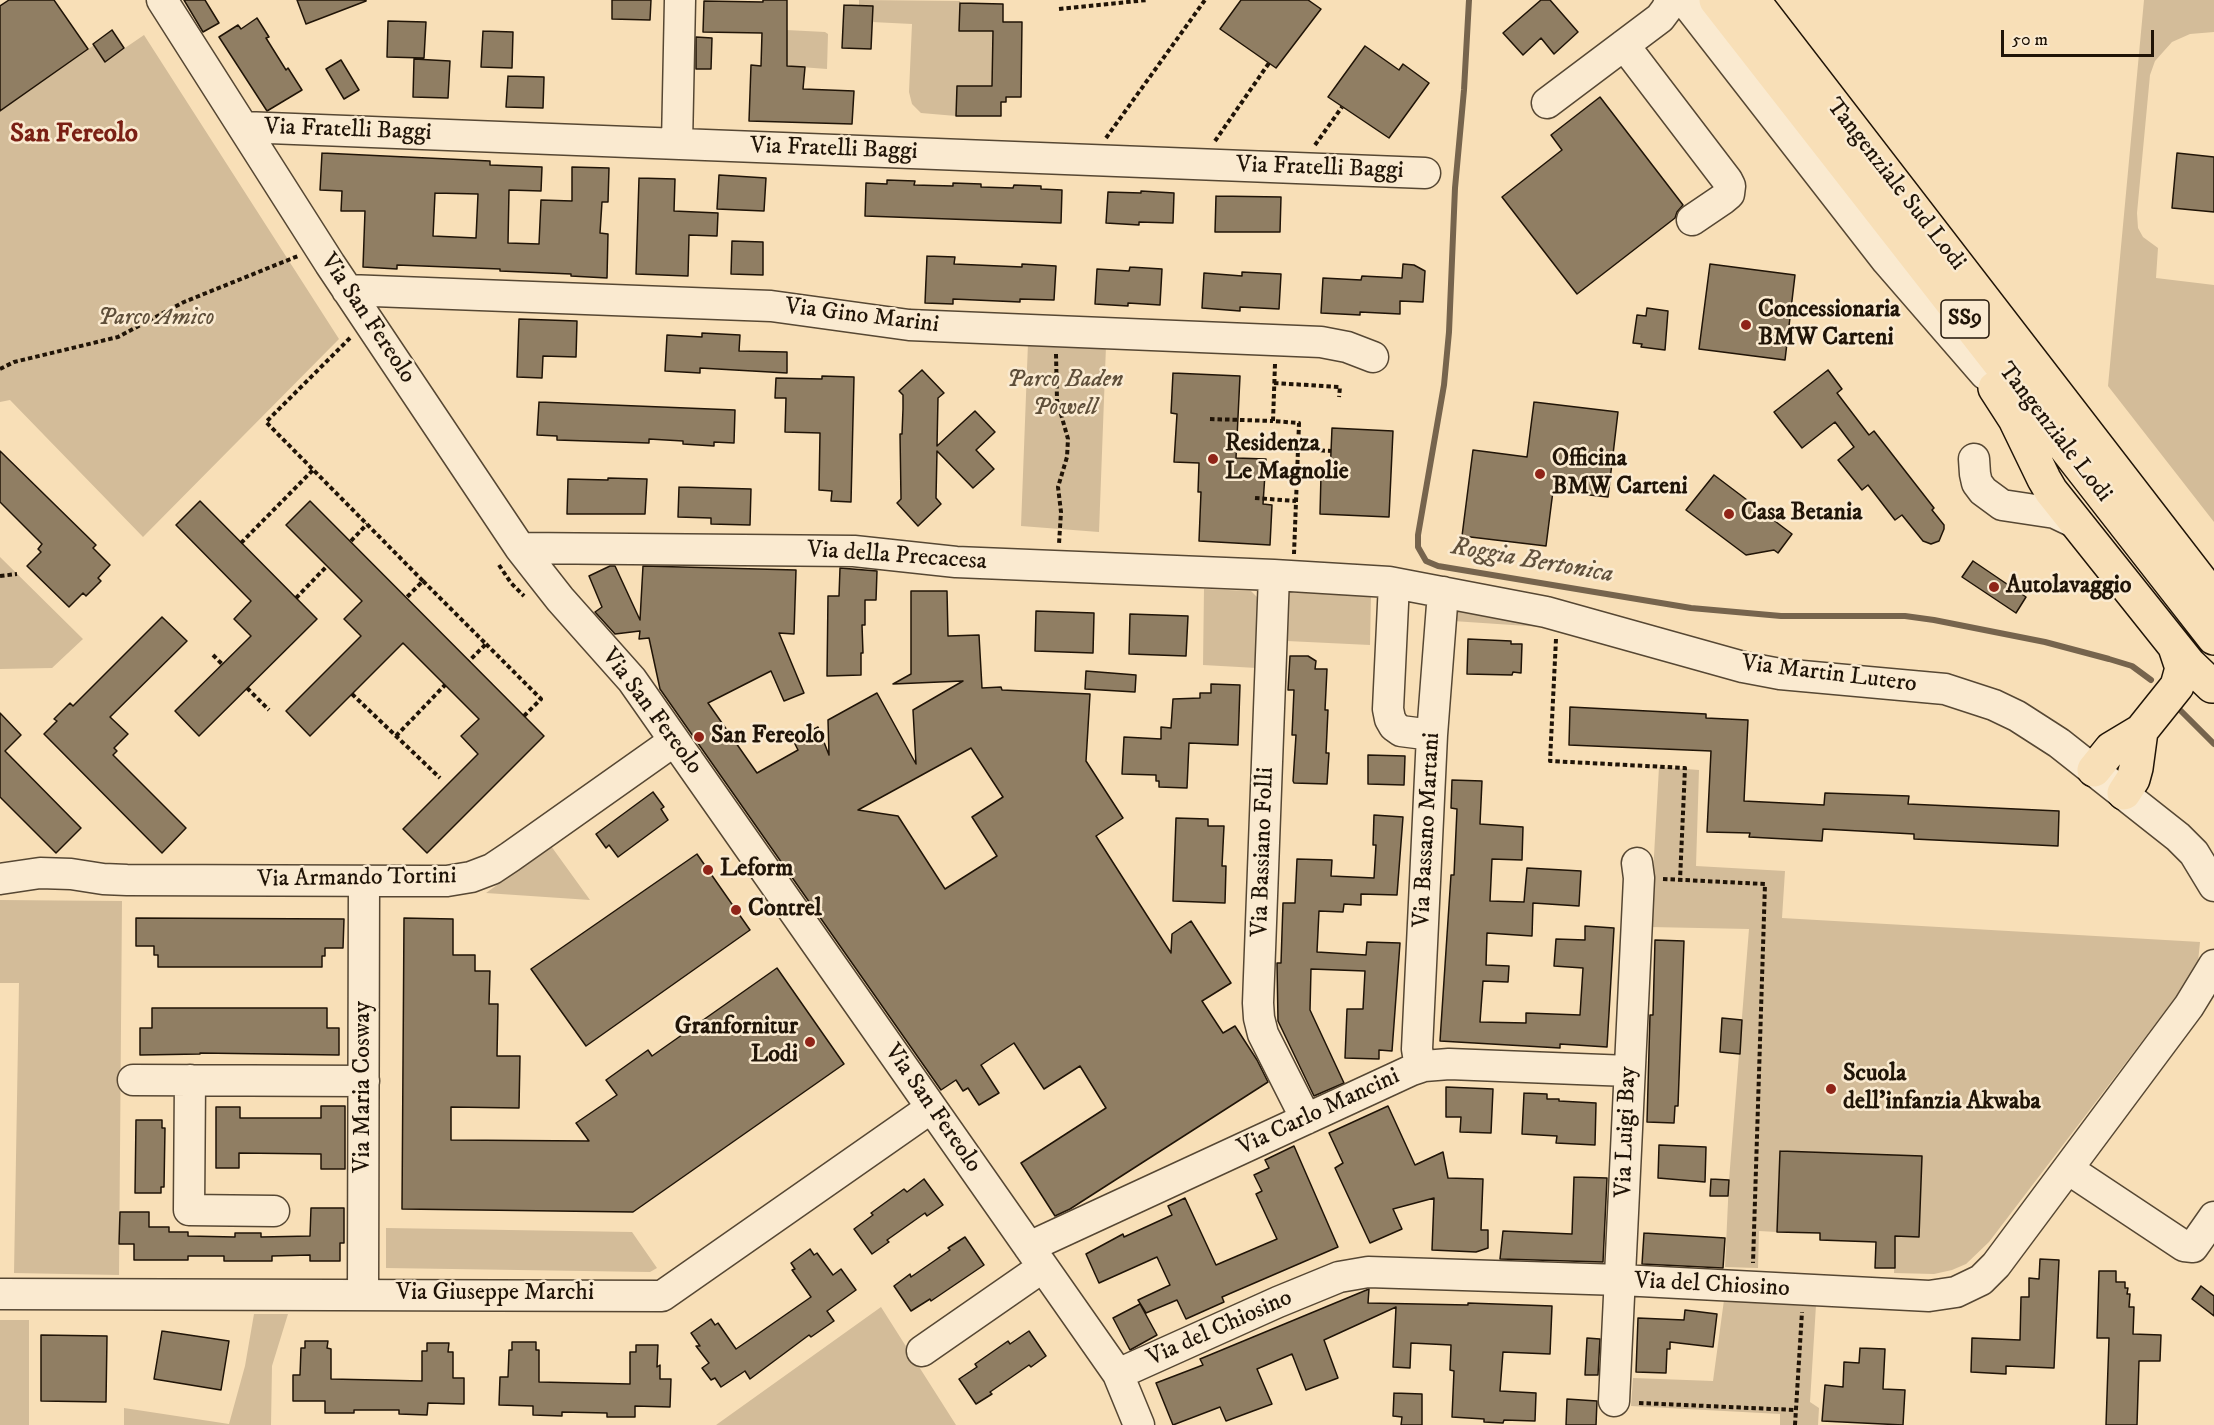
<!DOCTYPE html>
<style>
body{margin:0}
#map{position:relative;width:2214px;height:1425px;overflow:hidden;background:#f8dfb7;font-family:"IM FELL DW Pica",serif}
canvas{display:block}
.scale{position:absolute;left:2001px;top:30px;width:153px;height:27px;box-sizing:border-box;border:3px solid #201407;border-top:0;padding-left:8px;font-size:18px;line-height:21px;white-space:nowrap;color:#201407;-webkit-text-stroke:4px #faead0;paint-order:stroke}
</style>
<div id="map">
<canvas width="2214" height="1425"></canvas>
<div class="scale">50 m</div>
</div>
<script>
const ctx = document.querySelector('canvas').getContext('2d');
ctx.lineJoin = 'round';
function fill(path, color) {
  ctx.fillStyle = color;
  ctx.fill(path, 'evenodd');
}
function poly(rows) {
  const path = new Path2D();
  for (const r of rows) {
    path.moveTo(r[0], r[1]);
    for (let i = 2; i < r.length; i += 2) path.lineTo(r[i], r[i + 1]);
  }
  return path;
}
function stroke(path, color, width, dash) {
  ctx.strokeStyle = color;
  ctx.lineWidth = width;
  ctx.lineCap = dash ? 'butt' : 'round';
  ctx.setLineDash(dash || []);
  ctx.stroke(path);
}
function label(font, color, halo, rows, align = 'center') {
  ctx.font = font + ' "IM FELL DW Pica",serif';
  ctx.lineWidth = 5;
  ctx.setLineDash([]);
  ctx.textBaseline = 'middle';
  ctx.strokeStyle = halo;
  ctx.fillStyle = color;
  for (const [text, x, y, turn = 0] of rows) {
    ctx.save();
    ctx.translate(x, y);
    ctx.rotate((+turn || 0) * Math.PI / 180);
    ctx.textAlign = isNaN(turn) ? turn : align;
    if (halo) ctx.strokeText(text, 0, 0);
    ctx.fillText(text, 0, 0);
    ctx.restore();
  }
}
fill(poly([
 [859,0,960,1,959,31,993,31,992,86,957,86,956,116,921,113,912,104,909,92,912,24,872,22,873,6,859,5],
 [2144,0,2214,0,2214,32,2190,34,2172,42,2155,61,2150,75,2137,213,2138,228,2143,237,2158,248,2156,278,2214,285,2214,522,2108,386],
 [786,30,825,32,828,34,827,69,787,66],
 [144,35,339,339,143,537,10,400,0,402,0,111,94,45,106,61],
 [1028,343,1106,346,1099,532,1021,526],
 [0,557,83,639,52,668,0,669],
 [1204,589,1251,591,1259,599,1257,668,1203,665],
 [1288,592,1371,596,1370,645,1287,641],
 [1454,609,1542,627,1453,621],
 [1659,767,1699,770,1696,866,1785,871,1782,918,2200,942,2198,962,2191,977,1989,1242,1966,1264,1952,1270,1934,1274,1894,1273,1895,1254,1876,1235,1919,1236,1922,1156,1777,1232,1759,1231,1758,1268,1725,1267,1729,1180,1749,929,1650,927],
 [551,846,590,900,486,893],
 [0,900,122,901,119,1275,14,1273,19,983,0,983],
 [386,1228,632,1232,657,1268,650,1272,386,1268],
 [1724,1300,1816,1305,1810,1402,1819,1408,1818,1425,1780,1425,1780,1414,1631,1406,1633,1378,1713,1381],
 [881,1307,956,1425,716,1425],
 [254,1314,288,1314,272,1366,271,1425,124,1425,124,1408,229,1424,245,1366],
 [0,1320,29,1320,29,1425,0,1425]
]), '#d3bc99');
stroke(poly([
 [1469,0,1464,90,1455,188,1449,332,1444,385,1418,535,1418,547,1426,561,1438,566,1691,608,1781,616,1905,616,1934,620,2045,642,2109,659,2132,666,2151,680],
 [2180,710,2214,744]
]), '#76644d', 6);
const building = poly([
 [9,0,54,0,88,49,0,111,0,6,9,0],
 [184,0,205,0,219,23,203,32,184,0],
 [297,0,366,0,366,1,306,24,297,0],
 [612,0,651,0,650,20,612,19,612,0],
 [763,0,787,0,787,66,805,67,803,89,854,91,852,124,749,121,751,65,761,66,762,33,703,32,704,1,763,2,763,0],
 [1241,0,1308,0,1321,9,1276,68,1220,29,1241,0],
 [1541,0,1550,0,1578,32,1554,54,1541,38,1523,55,1503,33,1541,0],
 [960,3,1003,4,1003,22,1022,22,1021,97,1006,97,1006,102,1001,102,1001,116,956,116,957,86,992,86,993,31,959,31,960,3],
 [844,5,873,6,871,49,842,48,844,5],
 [257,18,269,37,266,38,286,70,288,68,302,90,267,111,219,37,238,25,241,29,257,18],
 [388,21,426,22,424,58,387,57,388,21],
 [112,30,124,48,105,62,93,44,112,30],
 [483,31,513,32,512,68,481,67,483,31],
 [696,37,712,38,711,69,696,69,696,37],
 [1365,46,1399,70,1403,64,1429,83,1389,138,1328,97,1365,46],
 [414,59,450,61,448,98,413,97,414,59],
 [341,60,359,90,344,99,326,69,341,60],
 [508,76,544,77,543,108,506,107,508,76],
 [1600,97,1683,205,1677,212,1675,218,1577,294,1502,197,1562,150,1551,135,1600,97],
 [322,153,490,161,490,165,542,167,541,191,509,190,508,243,539,244,541,200,572,201,572,167,609,168,608,202,602,202,600,233,608,234,607,278,571,276,571,274,500,271,500,269,397,265,397,269,363,267,365,211,341,211,342,191,320,190,322,153],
 [435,193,478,194,476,238,433,236,435,193],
 [2177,153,2214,157,2214,212,2172,208,2177,153],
 [719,175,766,178,764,211,717,209,719,175],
 [639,178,675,179,674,211,718,213,717,236,689,235,688,276,636,274,639,178],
 [887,180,915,181,914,185,953,186,953,183,981,184,981,187,1013,188,1014,185,1041,186,1041,189,1062,190,1061,223,865,216,866,183,887,184,887,180],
 [1141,191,1174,193,1173,223,1139,222,1139,225,1106,223,1108,192,1141,193,1141,191],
 [1216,196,1281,197,1280,232,1215,232,1216,196],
 [732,241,763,242,763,275,731,274,732,241],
 [927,256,955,257,954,264,1022,267,1022,264,1056,266,1054,300,1020,299,1020,302,953,299,953,304,925,303,927,256],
 [1403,264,1414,265,1425,271,1423,302,1400,301,1400,314,1360,312,1360,315,1321,313,1323,278,1361,280,1362,276,1402,278,1403,264],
 [1710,264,1795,275,1785,360,1699,349,1710,264],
 [1130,267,1162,269,1160,305,1128,303,1128,306,1095,304,1097,269,1129,271,1130,267],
 [1242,272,1281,274,1279,309,1240,307,1240,311,1202,308,1204,273,1242,276,1242,272],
 [1647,308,1668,311,1665,350,1641,347,1642,344,1633,343,1637,315,1646,316,1647,308],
 [519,319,577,321,576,357,543,356,542,378,517,377,519,319],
 [702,333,740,335,739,351,787,352,787,373,700,368,700,373,665,371,667,335,702,337,702,333],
 [922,370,944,393,938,398,937,446,975,411,995,432,976,450,994,469,973,488,937,451,936,498,941,504,918,526,897,503,901,499,900,434,902,434,903,409,903,395,899,391,922,370],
 [1828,370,1842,389,1837,393,1869,435,1874,431,1934,508,1932,510,1944,525,1944,529,1939,541,1931,544,1923,541,1902,515,1895,520,1868,485,1862,490,1838,460,1854,447,1835,422,1802,448,1774,412,1828,370],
 [1173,373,1240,376,1236,458,1266,459,1263,504,1272,505,1270,545,1199,541,1201,492,1198,492,1199,463,1174,462,1177,414,1171,413,1173,373],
 [822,376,854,377,851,502,831,501,832,491,819,490,820,433,785,432,786,398,775,398,776,378,822,379,822,376],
 [539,402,735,410,734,443,714,442,714,446,683,444,683,441,649,439,649,443,557,440,557,436,537,435,539,402],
 [1534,402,1618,412,1608,497,1553,491,1546,546,1462,536,1473,450,1527,457,1534,402],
 [1332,428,1393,431,1389,517,1320,514,1321,475,1330,475,1332,428],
 [0,451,96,545,93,548,110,565,98,578,101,581,86,596,83,593,69,607,27,566,41,552,38,549,42,544,0,502,0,451],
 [1714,475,1792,534,1778,553,1774,550,1746,555,1686,510,1714,475],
 [608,478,647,479,645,514,567,514,568,479,608,480,608,478],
 [679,487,751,489,750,525,711,524,711,518,678,517,679,487],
 [200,501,317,619,199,736,175,711,251,636,234,619,251,601,176,525,200,501],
 [310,501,544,736,427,853,403,829,478,754,461,736,479,719,403,643,310,736,286,711,361,636,344,619,362,601,286,525,310,501],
 [1973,561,2026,597,2016,613,1962,577,1973,561],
 [610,566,615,566,640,620,643,566,796,570,794,634,779,633,804,693,784,701,771,671,708,703,757,773,798,750,793,740,818,727,829,755,828,720,877,693,916,764,913,710,963,681,893,684,911,674,911,591,947,591,948,636,979,635,982,688,1001,687,1002,690,1090,694,1086,761,1123,818,1096,836,1171,953,1172,934,1191,921,1231,983,1202,1001,1223,1033,1235,1026,1257,1060,1268,1082,1070,1209,1055,1216,1021,1163,1106,1108,1080,1066,1044,1089,1014,1043,981,1065,999,1093,979,1105,968,1088,963,1091,956,1080,941,1090,660,689,649,638,639,639,640,631,615,634,595,612,602,607,589,576,610,566],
 [971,748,1003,797,972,817,997,856,945,889,898,816,858,810,971,748],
 [840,568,877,571,876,600,865,600,865,625,862,625,863,653,861,653,861,675,827,676,828,596,839,596,840,568],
 [1036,611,1094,613,1093,653,1035,651,1036,611],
 [1130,614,1188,616,1186,656,1129,654,1130,614],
 [162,617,187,641,110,717,128,734,114,748,117,751,113,755,186,828,162,853,44,734,57,721,54,719,70,703,73,706,162,617],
 [1468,639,1511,641,1511,644,1522,644,1521,673,1513,672,1512,675,1467,674,1468,639],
 [1290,656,1308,656,1316,661,1315,669,1327,669,1325,710,1328,710,1326,753,1329,753,1327,784,1294,783,1293,781,1296,735,1292,735,1294,690,1288,690,1290,656],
 [1086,671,1136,675,1135,692,1085,689,1086,671],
 [1211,684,1240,685,1238,745,1189,743,1187,788,1159,787,1159,781,1156,781,1156,775,1122,774,1124,737,1161,739,1161,727,1171,728,1173,699,1200,698,1200,693,1211,693,1211,684],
 [1570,707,1706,714,1706,718,1748,720,1744,801,1824,805,1825,793,1909,796,1908,804,2059,811,2058,846,1914,839,1914,834,1823,829,1822,841,1749,837,1750,833,1707,832,1711,751,1569,745,1570,707],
 [0,713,21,735,5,751,81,828,56,853,0,797,0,713],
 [1368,755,1405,756,1404,785,1368,784,1368,755],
 [1452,780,1482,781,1480,824,1523,827,1522,860,1492,859,1490,901,1524,902,1527,868,1581,871,1579,906,1533,903,1532,936,1487,933,1486,965,1509,966,1508,982,1483,981,1480,1022,1526,1023,1526,1013,1580,1015,1583,968,1554,966,1556,939,1585,940,1585,926,1614,928,1607,1047,1560,1044,1560,1048,1440,1041,1451,875,1454,875,1457,809,1451,808,1452,780],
 [653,792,664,807,661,809,668,820,618,857,609,845,606,848,596,834,653,792],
 [1374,815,1403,817,1397,895,1361,894,1361,905,1344,904,1343,912,1319,911,1317,952,1366,955,1367,942,1400,943,1392,1051,1379,1050,1379,1059,1345,1058,1347,1009,1363,1009,1365,971,1311,969,1310,1010,1344,1083,1314,1096,1278,1021,1277,963,1281,963,1283,903,1295,903,1297,859,1332,860,1331,876,1374,878,1376,845,1373,845,1374,815],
 [1176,818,1208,819,1208,826,1224,826,1222,866,1226,866,1225,903,1173,901,1176,818],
 [697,854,750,930,586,1046,531,969,697,854],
 [136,918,344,919,343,948,325,948,325,956,322,956,322,967,158,967,158,955,154,955,154,946,136,946,136,918],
 [404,918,453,919,453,955,475,955,475,971,490,971,489,1004,498,1004,497,1056,520,1056,519,1108,451,1107,451,1140,589,1141,576,1123,617,1095,606,1080,648,1050,652,1056,777,968,844,1064,633,1212,402,1209,404,918],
 [1655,940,1684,941,1678,1106,1675,1106,1674,1123,1647,1122,1650,1015,1653,1015,1655,940],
 [152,1008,327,1008,327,1028,339,1028,339,1055,200,1053,200,1054,140,1055,140,1028,152,1028,152,1008],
 [1722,1018,1742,1020,1740,1054,1720,1052,1722,1018],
 [1446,1087,1493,1089,1491,1133,1460,1132,1461,1117,1446,1117,1446,1087],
 [1524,1093,1547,1094,1547,1099,1559,1099,1559,1101,1596,1103,1595,1145,1556,1143,1557,1136,1522,1134,1524,1093],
 [321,1106,345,1106,345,1169,321,1169,321,1154,239,1153,239,1168,216,1168,216,1107,240,1107,240,1118,321,1118,321,1106],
 [1388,1106,1415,1165,1443,1152,1448,1178,1483,1179,1481,1230,1488,1230,1488,1248,1476,1252,1432,1250,1434,1198,1393,1209,1402,1229,1370,1243,1335,1168,1343,1163,1329,1133,1388,1106],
 [136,1120,162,1120,162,1128,165,1128,164,1187,161,1187,161,1193,135,1193,136,1120],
 [1659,1145,1706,1147,1705,1182,1658,1178,1659,1145],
 [1294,1146,1338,1247,1222,1297,1224,1302,1186,1319,1177,1300,1146,1313,1138,1300,1170,1285,1157,1257,1099,1283,1086,1254,1123,1234,1124,1237,1172,1215,1168,1206,1185,1198,1216,1265,1277,1239,1256,1194,1262,1191,1254,1175,1269,1168,1265,1160,1294,1146],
 [1780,1151,1922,1156,1919,1237,1895,1236,1895,1268,1875,1268,1876,1242,1820,1240,1820,1233,1777,1232,1780,1151],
 [1574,1177,1607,1178,1603,1262,1500,1259,1503,1231,1572,1234,1574,1177],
 [924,1179,943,1205,927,1216,925,1213,887,1240,889,1242,872,1254,854,1229,873,1215,871,1213,904,1189,907,1192,924,1179],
 [1711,1179,1729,1180,1728,1196,1710,1196,1711,1179],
 [311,1208,344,1208,344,1243,340,1243,340,1261,310,1261,310,1255,272,1256,272,1261,224,1261,224,1256,188,1256,188,1260,134,1260,134,1244,119,1244,120,1212,149,1212,149,1227,169,1227,169,1232,188,1232,188,1236,235,1237,235,1233,261,1233,261,1237,310,1236,311,1208],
 [1644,1233,1725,1238,1723,1268,1642,1264,1644,1233],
 [965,1237,984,1265,931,1301,930,1299,911,1311,894,1286,910,1274,911,1277,950,1250,948,1248,965,1237],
 [810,1249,814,1255,817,1253,833,1275,841,1269,856,1290,827,1311,834,1321,811,1337,809,1335,750,1379,745,1371,721,1387,715,1378,711,1380,702,1368,709,1363,696,1346,700,1346,691,1333,711,1319,715,1325,718,1323,736,1349,755,1336,811,1297,792,1270,795,1269,791,1263,810,1249],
 [2040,1259,2059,1260,2054,1368,2006,1366,2006,1374,1971,1372,1972,1338,2020,1340,2021,1297,2029,1297,2029,1278,2039,1279,2040,1259],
 [2099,1271,2116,1271,2116,1282,2125,1282,2125,1288,2128,1288,2127,1294,2130,1294,2129,1307,2134,1307,2133,1334,2161,1335,2160,1361,2139,1361,2137,1425,2106,1425,2109,1338,2097,1338,2099,1271],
 [2201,1286,2214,1296,2214,1316,2192,1299,2201,1286],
 [1369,1289,1368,1303,1468,1305,1468,1303,1552,1306,1550,1354,1503,1352,1500,1391,1536,1393,1535,1421,1504,1420,1503,1423,1484,1422,1484,1419,1452,1417,1454,1371,1450,1370,1451,1345,1411,1343,1410,1368,1393,1367,1396,1307,1324,1340,1338,1378,1306,1390,1292,1354,1257,1369,1272,1404,1226,1421,1220,1407,1173,1425,1156,1383,1203,1365,1200,1359,1369,1289],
 [1140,1304,1157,1335,1130,1350,1113,1318,1140,1304],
 [1685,1310,1717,1314,1713,1347,1670,1342,1670,1349,1667,1349,1666,1373,1636,1372,1638,1318,1684,1320,1685,1310],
 [162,1331,229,1341,221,1390,154,1379,162,1331],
 [1029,1331,1046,1356,1031,1367,1029,1365,990,1392,992,1394,976,1404,959,1379,977,1367,975,1364,1008,1341,1010,1344,1029,1331],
 [41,1335,107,1336,106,1402,41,1401,41,1335],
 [1587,1338,1600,1339,1598,1375,1585,1375,1587,1338],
 [305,1341,328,1341,327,1348,331,1349,331,1379,422,1381,422,1351,427,1351,427,1343,449,1343,448,1352,453,1352,453,1378,464,1378,464,1404,428,1403,427,1415,399,1414,399,1410,354,1410,354,1413,325,1413,325,1401,293,1401,293,1375,300,1375,301,1348,305,1348,305,1341],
 [512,1342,536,1342,536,1350,539,1350,539,1382,630,1384,630,1352,636,1352,636,1345,658,1345,657,1367,660,1365,660,1379,671,1379,670,1407,635,1406,635,1417,607,1417,607,1413,562,1412,562,1416,533,1415,533,1406,499,1405,500,1377,508,1377,509,1350,512,1350,512,1342],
 [1860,1348,1885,1349,1883,1389,1905,1390,1903,1425,1822,1421,1825,1385,1843,1387,1844,1362,1859,1363,1860,1348],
 [1394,1393,1422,1394,1422,1425,1401,1425,1402,1417,1393,1416,1394,1393],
 [1567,1399,1597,1401,1596,1425,1566,1425,1567,1399]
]);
fill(building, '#907e63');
stroke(building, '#201407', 1.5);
const minor = poly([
 [162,0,330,264,520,548,560,599,632,680,1118,1374,1139,1425],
 [1684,0,1887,261,1985,374],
 [1624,45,1727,180,1730,186,1729,194,1723,199,1692,220],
 [1547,103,1660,18,1666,10,1671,0],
 [243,127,1425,173],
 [677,144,680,0],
 [347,290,771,306,909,325,1321,342,1347,347,1373,357],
 [1974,459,1975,474,1977,483,1983,491,2002,505,2055,513,2078,524],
 [520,548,854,551,956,562,1274,575,1389,582,1546,612,1743,667,1780,674,1945,689,1994,705,2017,716,2059,743,2178,837,2194,853,2214,886],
 [1274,575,1258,1003,1259,1018,1263,1034,1306,1119],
 [1394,583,1388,709,1390,719,1394,726,1401,731,1432,735],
 [0,879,40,873,71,874,103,879,127,880,427,881,447,881,471,877,492,869,510,857,674,741],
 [1420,1067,1417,1049,1432,735,1443,592],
 [133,1080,364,1081],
 [190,1080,189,1210,274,1211],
 [2068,1169,2184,1246,2193,1247,2214,1217],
 [1029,1247,1412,1070,1424,1066,1449,1064,1629,1071],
 [0,1294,662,1296,931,1108],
 [363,1294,364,881],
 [922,1351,1043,1267],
 [1118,1374,1278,1302,1339,1277,1368,1272,1621,1280,1929,1296,1956,1292,1981,1280,1996,1265,2189,1006,2214,965],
 [1614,1401,1639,878,1637,863]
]);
const highway = poly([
 [1716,0,2214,638],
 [1753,0,2214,598],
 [1995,388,2015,419,2044,479,2051,491,2189,664,2212,686],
 [2094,770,2111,749,2141,731,2177,686,2182,668,2175,647],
 [2124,793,2133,779,2136,768,2141,731]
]);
stroke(minor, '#564733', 33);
stroke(highway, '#201407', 36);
stroke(poly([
 [1059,9,1147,0],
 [1106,138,1205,0],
 [1215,141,1269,63],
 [1315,145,1342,107],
 [350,338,266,422,423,581,406,598],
 [1056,354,1057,400,1068,439,1067,457,1058,487,1061,512,1059,544],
 [1275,364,1273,421,1299,423,1294,554],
 [0,369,14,362,118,337,184,302,298,256],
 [1274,383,1340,387,1339,397],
 [1210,419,1273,421],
 [1298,449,1331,451],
 [1255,498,1296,501],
 [351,541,367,524],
 [241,543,313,470],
 [499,565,511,583,524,596],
 [0,576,17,574],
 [423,581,486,644,469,661],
 [296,598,327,566],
 [1556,639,1550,761,1685,768,1680,880],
 [486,644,541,699,524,716],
 [213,655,222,664],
 [247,688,269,710],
 [352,694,440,778],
 [396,736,445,685],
 [1663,879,1765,884,1753,1263],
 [1639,1403,1796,1410],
 [1795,1425,1802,1312]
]), '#201407', 4, [4.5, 3]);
stroke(minor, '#faead0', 30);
stroke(highway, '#f8dfb7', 33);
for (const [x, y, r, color] of [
 [1746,325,6,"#8f2418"],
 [1213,459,6,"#8f2418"],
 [1540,474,6,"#8f2418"],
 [1729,514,6,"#8f2418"],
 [1994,587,6,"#8f2418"],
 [699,737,6,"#8f2418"],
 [708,870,6,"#8f2418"],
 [736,910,6,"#8f2418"],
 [810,1042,6,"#8f2418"],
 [1831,1089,6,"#8f2418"]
]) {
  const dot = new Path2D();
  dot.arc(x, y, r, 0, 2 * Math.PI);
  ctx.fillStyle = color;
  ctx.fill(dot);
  stroke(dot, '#faead0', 2);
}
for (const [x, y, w] of [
 [1965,319,48]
]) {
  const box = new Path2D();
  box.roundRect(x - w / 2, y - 19, w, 38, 4.5);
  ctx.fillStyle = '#faead0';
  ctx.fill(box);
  stroke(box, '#201407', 1.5);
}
label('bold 22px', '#201407', null, [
 ["SS9",1965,319]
]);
label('24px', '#201407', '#faead0', [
 ["Via Fratelli Baggi",348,131,2],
 ["Via Fratelli Baggi",834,150,2],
 ["Via Fratelli Baggi",1320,169,2],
 ["Tangenziale Sud Lodi",1895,185,52],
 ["Via Gino Marini",862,317,7],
 ["Via San Fereolo",367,319,56],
 ["Tangenziale Lodi",2054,433,52],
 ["Via della Precacesa",897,557,4],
 ["Via Martin Lutero",1829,675,7],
 ["Via San Fereolo",651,712,53],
 ["Via Bassano Martani",1428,830,-87],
 ["Via Bassiano Folli",1264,852,-88],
 ["Via Armando Tortini",357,879,-1],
 ["Via Maria Cosway",364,1087,-90],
 ["Via San Fereolo",932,1109,55],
 ["Via Carlo Mancini",1319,1113,-25],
 ["Via Luigi Bay",1627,1132,-88],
 ["Via del Chiosino",1712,1286,3],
 ["Via Giuseppe Marchi",495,1294],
 ["Via del Chiosino",1220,1329,-24]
]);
label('bold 24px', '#201407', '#faead0', [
 ["Concessionaria",1758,311],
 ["BMW Carteni",1758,339],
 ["Residenza",1225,445],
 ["Le Magnolie",1225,473],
 ["Officina",1552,460],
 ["BMW Carteni",1552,488],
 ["Casa Betania",1741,514],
 ["Autolavaggio",2006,587],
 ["San Fereolo",711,737],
 ["Leform",720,870],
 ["Contrel",748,910],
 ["Granfornitur",798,1028,"right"],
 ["Lodi",798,1056,"right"],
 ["Scuola",1843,1075],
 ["dell'infanzia Akwaba",1843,1103]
], 'left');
label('italic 24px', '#5f4f3a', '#faead0', [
 ["Parco Amico",156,319],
 ["Parco Baden",1065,381],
 ["Powell",1065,409]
]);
label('italic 26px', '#60503b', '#faead0', [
 ["Roggia Bertonica",1532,562,10]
]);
label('bold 27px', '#7a1f14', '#faead0', [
 ["San Fereolo",74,135]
]);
</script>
